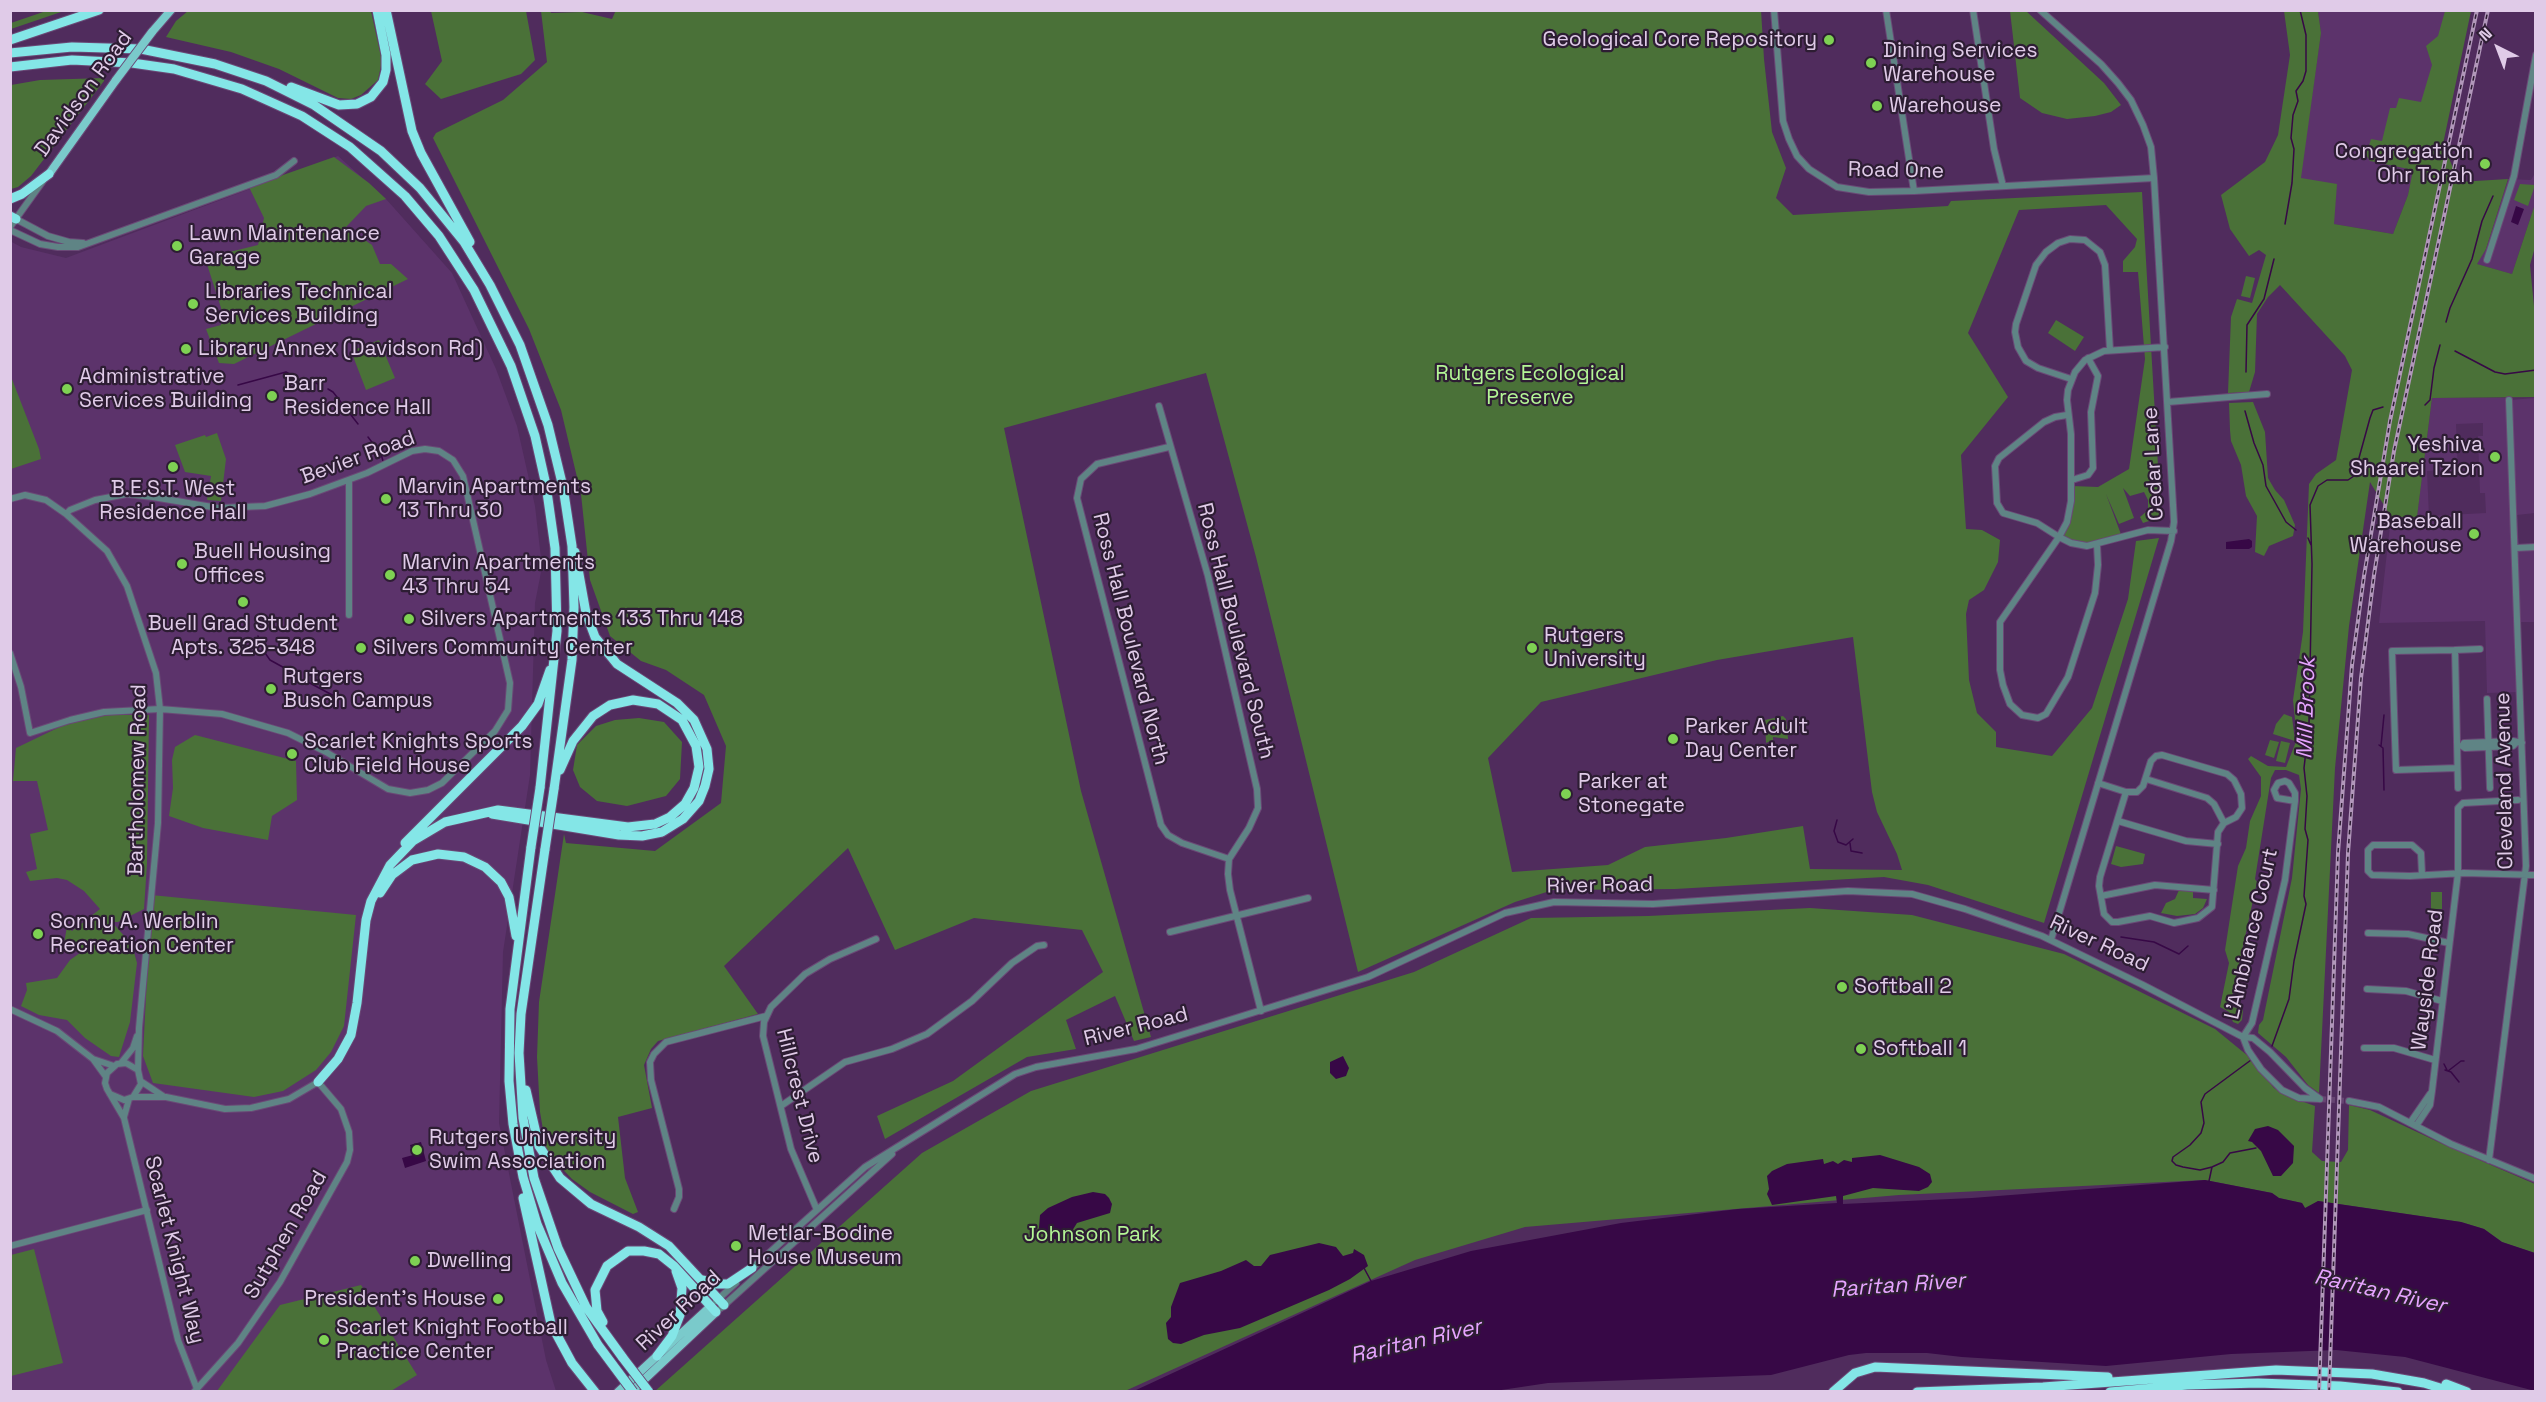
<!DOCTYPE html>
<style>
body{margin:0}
#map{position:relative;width:2546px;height:1402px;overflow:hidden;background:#502c5d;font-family:"Space Grotesk",sans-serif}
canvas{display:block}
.frame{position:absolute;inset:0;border:12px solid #e0cbe8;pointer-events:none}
.north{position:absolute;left:2468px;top:18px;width:60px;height:60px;-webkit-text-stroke:4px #2d1d33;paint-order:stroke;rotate:318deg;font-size:16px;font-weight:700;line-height:24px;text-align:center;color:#e0cbe8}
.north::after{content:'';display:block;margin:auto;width:21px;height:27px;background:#e0cbe8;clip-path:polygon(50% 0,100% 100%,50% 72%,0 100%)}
</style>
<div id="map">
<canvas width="2546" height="1402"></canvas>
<div class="frame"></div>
<div class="north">N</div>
</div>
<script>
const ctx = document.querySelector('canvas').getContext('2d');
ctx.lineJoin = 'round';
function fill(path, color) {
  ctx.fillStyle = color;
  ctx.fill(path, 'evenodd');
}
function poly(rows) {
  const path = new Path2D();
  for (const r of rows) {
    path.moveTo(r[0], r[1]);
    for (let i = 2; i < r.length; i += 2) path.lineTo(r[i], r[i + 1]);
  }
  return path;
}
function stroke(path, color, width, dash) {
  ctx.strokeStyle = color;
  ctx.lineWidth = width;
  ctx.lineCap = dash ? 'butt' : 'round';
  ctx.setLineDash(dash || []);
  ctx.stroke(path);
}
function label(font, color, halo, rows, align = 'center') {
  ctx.font = font + ' "Space Grotesk",sans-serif';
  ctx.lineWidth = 4.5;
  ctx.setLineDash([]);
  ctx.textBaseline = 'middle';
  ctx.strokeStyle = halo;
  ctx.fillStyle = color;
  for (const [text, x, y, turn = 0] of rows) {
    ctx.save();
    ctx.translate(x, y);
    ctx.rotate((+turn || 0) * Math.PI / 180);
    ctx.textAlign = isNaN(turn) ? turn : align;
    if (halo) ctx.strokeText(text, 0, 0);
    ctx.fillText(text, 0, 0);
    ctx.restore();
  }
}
fill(poly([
 [2318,11,2449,11,2408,195,2393,234,2334,224,2300,178,2321,33],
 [338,156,386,199,452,273,496,369,517,426,535,506,542,567,535,603,530,775,503,952,499,1123,546,1360,556,1391,11,1391,10,241,21,247,66,258],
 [2535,173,2535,204,2512,274,2476,264,2486,249,2508,179,2531,180],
 [2432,398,2509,398,2510,400,2535,398,2535,513,2517,515,2519,547,2536,547,2535,622,2520,622,2519,692,2487,693,2485,621,2379,623,2391,517,2417,516],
 [2483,423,2483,436,2478,436,2480,493,2485,493,2486,513,2429,516,2427,471,2449,469,2450,473,2458,473,2456,424]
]), '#5c336b');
fill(poly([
 [49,10,64,11,11,29,11,23],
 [616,10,1761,10,1764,59,1772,132,1786,168,1776,198,1793,215,1948,206,1951,201,2142,192,2161,517,2143,523,2140,517,2148,510,2148,500,2144,492,2130,496,2123,488,2134,518,2119,524,2106,494,2122,537,2087,546,2059,537,2064,529,2072,486,2098,487,2129,469,2145,359,2138,272,2123,272,2123,261,2135,247,2137,239,2106,205,2019,210,1968,333,2008,397,1961,455,1966,529,1982,530,2000,540,1998,562,1984,590,1969,600,1966,614,1969,680,1977,713,1996,732,1996,747,2052,756,2092,708,2128,599,2136,541,2159,538,2044,923,1928,885,1884,877,1675,889,1553,890,1515,902,1358,972,1256,557,1206,373,1004,428,1081,791,1151,1037,1134,1041,1115,996,1066,1020,1076,1049,1027,1057,885,1139,877,1116,953,1081,1103,972,1082,930,974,918,895,950,848,848,724,966,758,1014,658,1041,651,1049,644,1065,652,1108,618,1117,625,1178,638,1212,633,1214,590,1192,572,1179,547,1153,540,1112,537,1057,539,1002,564,834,566,843,655,851,721,803,726,746,704,695,666,670,641,661,610,636,590,580,581,494,561,410,529,329,433,138,436,133,503,100,547,62,541,11,550,11,551,13,582,12,612,19],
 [1853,637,1872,792,1877,812,1897,854,1902,870,1810,869,1803,826,1726,838,1645,847,1608,865,1512,872,1488,758,1541,702,1717,660],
 [188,11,371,11,382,61,378,80,361,95,351,99,338,98,279,69,231,52,166,37,176,21],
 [431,11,526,11,535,60,521,74,441,99,425,84,442,61],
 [2010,11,2026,11,2104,83,2121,105,2111,112,2095,116,2067,119,2042,113,2020,98],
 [2284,11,2318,11,2321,33,2301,178,2337,184,2334,224,2393,234,2408,195,2413,170,2370,161,2361,147,2368,149,2371,139,2382,141,2390,108,2396,108,2399,98,2421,102,2432,65,2426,46,2438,36,2445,11,2471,11,2443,144,2459,182,2508,179,2486,249,2477,264,2512,274,2535,204,2535,247,2530,265,2536,327,2535,397,2432,398,2417,517,2391,517,2370,482,2349,626,2335,768,2319,1093,2308,1085,2286,1057,2258,1033,2259,1025,2263,1020,2292,878,2301,789,2299,775,2286,770,2275,770,2271,778,2255,879,2257,882,2230,1006,2243,1010,2242,1020,2238,1024,2233,1022,2229,1012,2220,1007,2229,963,2225,950,2238,866,2246,848,2250,821,2261,796,2261,777,2248,759,2251,756,2268,766,2286,767,2297,739,2293,700,2303,632,2309,484,2316,474,2336,460,2352,370,2345,356,2280,285,2268,297,2257,314,2255,372,2249,392,2228,393,2231,317,2237,299,2252,303,2266,255,2259,250,2249,256,2230,229,2221,195,2265,162,2278,135,2290,55],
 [104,78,104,81,31,176,18,187,11,189,11,85,40,80],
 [334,157,369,183,386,199,366,206,346,227,372,245,380,264,391,264,408,279,234,364,219,363,206,329,221,325,222,311,205,258,258,245,264,218,249,187],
 [2520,184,2535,185,2528,206,2514,200],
 [2246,276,2255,278,2250,298,2241,296],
 [2056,320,2084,337,2075,351,2048,333],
 [379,340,395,378,366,390,351,351],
 [10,374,39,449,41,459,11,469],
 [2253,402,2265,432,2268,478,2275,490,2284,500,2295,525,2293,536,2269,546,2264,556,2255,552,2257,516,2246,496,2241,465,2231,441,2230,430,2229,403],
 [217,433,226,459,221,501,207,500,211,476,185,472,175,445,205,435,206,437],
 [2284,714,2292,717,2295,741,2273,734,2276,724],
 [104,715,149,715,147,864,144,909,118,922,112,922,132,945,137,963,130,1022,119,1057,111,1056,85,1038,67,1020,39,1015,21,1006,27,990,26,983,57,978,70,960,80,953,64,944,67,926,72,931,100,909,84,891,67,880,57,878,30,881,26,872,37,869,30,834,48,830,37,781,13,781,16,748,70,722],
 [1783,716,1786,719,1788,739,1773,737,1773,740,1766,743,1765,720],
 [639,718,664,722,682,742,680,779,666,796,627,806,597,801,580,787,573,770,577,745,596,726,615,720],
 [195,735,296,761,297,800,272,816,268,840,203,828,169,816,173,788,172,760,175,747],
 [2270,740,2279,742,2274,758,2265,755],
 [2281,741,2290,743,2285,763,2276,761],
 [2116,846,2145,854,2143,864,2121,867,2111,864],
 [2179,890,2193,891,2193,898,2207,899,2203,908,2195,914,2177,916,2161,913,2166,903,2175,899],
 [2431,892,2442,892,2442,909,2431,909],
 [151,895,356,915,344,1026,331,1052,316,1070,283,1091,254,1097,153,1083,143,1056],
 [1810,908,1912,915,2064,954,2215,1029,2248,1056,2274,1088,2287,1096,2315,1106,2312,1152,2322,1161,2341,1162,2348,1150,2349,1105,2370,1110,2447,1146,2535,1184,2535,1253,2502,1242,2484,1229,2461,1222,2318,1201,2309,1208,2305,1208,2302,1203,2279,1198,2272,1193,2205,1180,1899,1195,1525,1227,1415,1260,1125,1391,654,1392,922,1153,1031,1091,1414,972,1531,918,1648,916],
 [34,1249,63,1363,11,1376,11,1255],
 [361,1285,417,1375,391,1391,217,1391,280,1305]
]), '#4a7138');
fill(poly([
 [2516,206,2524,209,2518,225,2511,222],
 [2249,539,2252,541,2252,547,2249,549,2226,549,2226,542],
 [1343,1056,1349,1068,1346,1076,1336,1079,1330,1073,1330,1062],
 [2268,1126,2278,1130,2294,1146,2293,1163,2281,1176,2273,1176,2261,1151,2252,1142,2248,1141,2255,1129],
 [421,1142,426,1161,405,1168,402,1158,413,1155,410,1145],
 [1880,1155,1919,1167,1930,1174,1932,1182,1928,1187,1919,1191,1873,1188,1843,1196,1843,1204,1972,1198,2205,1180,2272,1193,2279,1198,2302,1203,2305,1208,2318,1201,2461,1222,2484,1229,2502,1242,2535,1253,2535,1391,2405,1357,2336,1350,2231,1354,2106,1366,1962,1357,1927,1353,1866,1353,1849,1355,1771,1375,1548,1383,1488,1392,1134,1391,1371,1281,1471,1251,1621,1223,1738,1209,1837,1203,1836,1196,1772,1205,1767,1194,1769,1189,1767,1176,1772,1171,1787,1164,1823,1159,1824,1164,1833,1161,1838,1164,1844,1160,1852,1162,1852,1158],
 [1093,1192,1105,1194,1109,1198,1112,1204,1110,1213,1077,1223,1072,1231,1057,1240,1047,1236,1039,1228,1040,1215,1048,1208,1072,1197],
 [1319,1243,1336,1247,1343,1256,1353,1253,1354,1249,1364,1255,1368,1266,1350,1279,1329,1290,1240,1328,1204,1335,1181,1344,1173,1343,1168,1339,1166,1323,1171,1317,1171,1307,1180,1283,1221,1271,1246,1260,1254,1266,1261,1266,1270,1255]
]), '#370846');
stroke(poly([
 [2285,224,2292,183,2294,149,2291,138,2293,115,2298,101,2296,91,2303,81,2306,71,2306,35,2300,10],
 [2446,322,2450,308,2472,259,2482,221,2493,196],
 [2455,351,2495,372,2505,374,2536,370],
 [2246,372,2247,325,2264,299,2274,259],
 [238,385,286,372,304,383,314,382,322,386],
 [328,389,333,392,358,424],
 [2425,405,2430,400,2434,368,2440,345],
 [2245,411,2254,443,2263,465,2266,486,2286,522,2296,530],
 [368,437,381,454,383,461],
 [2308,538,2311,545],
 [258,636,260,644],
 [263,650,270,660,299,676],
 [304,680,338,698],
 [2379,745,2383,748,2384,790],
 [2381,746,2384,715],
 [1837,820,1834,831,1838,842,1846,845,1853,839],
 [1850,843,1851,851,1862,853],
 [2121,937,2154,942,2179,954,2188,946],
 [2272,1046,2289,999,2294,961,2306,904,2304,896,2308,840,2305,829,2307,796,2304,768,2309,724,2312,564,2310,505,2318,486,2327,480,2348,480,2354,476,2370,418,2373,410,2383,407],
 [2444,1064,2447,1070],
 [2445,1070,2451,1072,2459,1082],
 [2448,1071,2461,1061,2464,1061],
 [2212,1167,2200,1170,2183,1167,2176,1165,2172,1161,2173,1157,2190,1145,2201,1133,2204,1123,2201,1102,2205,1094,2251,1060],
 [2209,1181,2212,1167,2223,1162,2230,1153,2256,1148],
 [1364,1268,1371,1281]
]), '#370846', 1.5);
stroke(poly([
 [2320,1099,2349,1101]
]), '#664472', 6, [6, 3]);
const minor = poly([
 [1774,10,1783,121,1789,139,1797,156,1809,169,1837,187,1869,192,1914,191,2154,178],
 [1886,10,1914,191],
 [1973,10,1994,149,2003,186],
 [2040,10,2101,64,2118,83,2131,100,2143,125,2151,147,2154,178,2174,522,2171,541,2051,940],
 [16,219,48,236,69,242,83,243],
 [10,227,43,181],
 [10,230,40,244,58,247,78,247,276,175,294,161],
 [2487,260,2514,176,2536,55],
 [2071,379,2038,368,2026,361,2018,347,2015,332,2016,324,2036,265,2046,252,2058,243,2070,239,2085,240,2100,252,2105,265,2110,350],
 [2168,402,2267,394],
 [1159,406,1208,576,1257,789,1258,808,1249,828,1229,859,1228,874,1230,890,1261,1011],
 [2067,415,2055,417,2044,422,1999,458,1995,466,1997,503,2003,513,2037,523,2059,537,2067,522,2071,501,2071,434,2067,400,2068,390,2075,372,2085,360,2104,351,2165,347],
 [1169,447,1097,464,1081,479,1077,498,1161,825,1168,835,1182,843,1229,859],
 [2072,480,2088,475,2093,468,2091,412,2098,376,2088,358],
 [10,499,25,495,46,500,66,514,107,551,127,586,156,673,160,709,158,823,139,1028,138,1070],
 [2097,545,2098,565,2095,593,2068,677,2046,714,2038,718,2022,715,2010,704,2003,685,2000,670,2000,622,2059,537,2071,543,2087,546,2148,530,2174,531],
 [2516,548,2536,547],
 [349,615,349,480],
 [2455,650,2392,651,2396,770,2457,768],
 [10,653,21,687,30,733,70,720,104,712,160,709,222,714,288,733,326,752,388,789,410,793,428,790,442,783,495,731,508,710,510,683,463,476,453,460,439,451,425,449,412,451,367,473,310,494,265,506,218,508,153,497,127,494,95,500,70,510,66,514],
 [2487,699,2490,788],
 [2516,743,2513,746,2465,748,2462,746,2464,743,2513,741,2522,743],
 [2146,779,2207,798,2214,804,2224,823],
 [2098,783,2126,792,2137,792,2143,786,2151,761,2156,756,2162,755,2227,774,2234,780,2241,794,2242,808,2236,817,2224,823,2218,832,2212,907,2198,918,2174,923,2150,916,2118,922,2112,922,2104,914,2099,886,2100,877,2126,792],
 [2458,788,2455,650,2480,649],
 [2118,821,2186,841,2218,844],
 [2422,874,2421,853,2412,845,2373,845,2368,850,2368,871,2372,875,2410,876,2464,873,2536,875],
 [2101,896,2155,885,2214,890],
 [1170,932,1308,898],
 [2368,933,2408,934,2449,943],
 [2367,989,2406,991,2442,1001],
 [10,1009,57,1031,93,1059,106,1077],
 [2243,1037,2252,1023,2285,880,2295,801,2295,793,2289,783,2285,781,2278,783,2274,790,2277,798,2295,801],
 [2243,1037,2248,1050,2261,1069,2282,1090,2299,1098,2320,1099],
 [2364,1048,2394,1048,2435,1060],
 [93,1059,114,1066],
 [121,1063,133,1048,137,1036],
 [142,1082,163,1096],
 [110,1094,124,1100,133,1097,141,1084,138,1070,126,1063,117,1064,107,1073,105,1083,107,1089,124,1118,178,1340,197,1389],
 [133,1097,166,1097,225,1109,251,1108,289,1099,318,1082,341,1109,349,1132,350,1150,347,1162,280,1282,238,1343,194,1392],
 [2349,1101,2379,1107,2451,1144,2536,1179],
 [781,1106,845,1062,892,1049,927,1034,972,1001,1012,963,1037,946,1044,945],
 [124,1117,129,1099],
 [2410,1123,2430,1094],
 [2416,1126,2430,1105,2432,1091,2458,873,2458,808,2463,803,2518,800],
 [2489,1160,2526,866,2509,400],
 [674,1209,679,1197,679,1189,651,1080,650,1062,654,1054,666,1042,766,1016],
 [817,1210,791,1149,763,1036,764,1022,771,1007,805,974,830,959,876,939],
 [10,1246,147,1210],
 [750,1270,865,1167,1015,1074,1036,1067,1136,1049,1368,977,1505,913,1554,902,1653,904,1848,891,1912,894,1965,909,2042,936,2143,985,2243,1037,2253,1038,2270,1052,2305,1088,2320,1099],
 [716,1301,736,1283],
 [721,1308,892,1154]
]);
const major = poly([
 [152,32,171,10],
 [49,174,116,80],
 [618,1392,711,1306],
 [631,1392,716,1312]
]);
const highway = poly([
 [386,10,412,131,421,153,470,242],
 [10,40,99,10],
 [10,53,72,47,141,49,215,64,266,81,314,105,381,151,420,188,464,242,490,285,520,345,548,425,563,487,572,546,574,607,572,660,554,789],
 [10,67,72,60,132,63,174,69,242,89,302,116,350,147,405,196,439,236,474,290,511,366,535,436,546,485,555,548,557,631,540,788],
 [291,87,339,105,357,104,371,97,383,82,386,70,386,55,377,10],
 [10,199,22,194,49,174],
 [10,216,16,219],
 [492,814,619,835,642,836,662,832,683,819,699,801,705,786,709,769,707,749,694,720,677,703,617,664,595,637,586,613,575,552],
 [405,843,522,726,538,704,550,670],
 [531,847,510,1009,509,1081,513,1124,523,1177,537,1224,562,1283,598,1345],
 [545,849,521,1014,519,1053,523,1118,534,1178,558,1248,586,1307,623,1358],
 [380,893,392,875,412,860,438,854,464,857,485,867,501,882,509,897,516,936],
 [318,1082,338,1059,351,1035,357,1003,366,920,371,901,390,865,413,841,445,822,498,810,628,827,655,824,670,817,685,804,694,788,699,767,696,746,682,720,658,704,633,700,610,705,593,716,573,741,560,770],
 [526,1090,539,1146,560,1178,591,1204,639,1227,669,1246,724,1305],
 [523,1198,551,1324,572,1363,595,1392],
 [703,1280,716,1284,728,1284,752,1268],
 [603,1322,597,1311,595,1290,607,1266,628,1251,644,1251,659,1254,674,1266,716,1312],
 [657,1356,672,1336,680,1315,682,1288,676,1271],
 [2446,1384,2467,1392],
 [1833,1392,1855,1373,1875,1367,2108,1377],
 [1917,1392,2043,1387,2276,1370,2372,1374,2424,1383,2453,1392],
 [2110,1392,2187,1385,2258,1383,2340,1386,2398,1392]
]);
stroke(minor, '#6a4976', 8);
stroke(major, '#6a4976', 10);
stroke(highway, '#6a4976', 11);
stroke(minor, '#5f8485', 6);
stroke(major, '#7acacb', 8);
stroke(highway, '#84e6e7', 9);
const rail = poly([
 [2319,1392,2338,853,2352,665,2364,576,2390,421,2477,10],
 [2329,1392,2348,853,2361,678,2374,575,2394,451,2488,10]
]);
stroke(rail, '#b197ba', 4);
stroke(rail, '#2d1d33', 1.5, [4.5]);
const majorBridge = poly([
 [116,80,152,32]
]);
const highwayBridge = poly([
 [531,847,540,788],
 [545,849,554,789],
 [598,1345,633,1392],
 [623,1358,649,1392]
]);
stroke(majorBridge, '#6a4976', 10, []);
stroke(highwayBridge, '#6a4976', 11, []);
stroke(majorBridge, '#7acacb', 8);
stroke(highwayBridge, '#84e6e7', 9);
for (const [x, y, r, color] of [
 [1829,40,6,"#7ed153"],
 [1871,63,6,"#7ed153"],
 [1877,106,6,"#7ed153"],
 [2485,164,6,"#7ed153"],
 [177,246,6,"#7ed153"],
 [193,304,6,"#7ed153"],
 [186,349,6,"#7ed153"],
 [67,389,6,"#7ed153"],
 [272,396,6,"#7ed153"],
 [2495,457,6,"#7ed153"],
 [173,467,6,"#7ed153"],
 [386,499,6,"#7ed153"],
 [2474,534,6,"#7ed153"],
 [182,564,6,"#7ed153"],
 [390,575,6,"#7ed153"],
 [243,602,6,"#7ed153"],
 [409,619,6,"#7ed153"],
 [361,648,6,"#7ed153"],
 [1532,648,6,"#7ed153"],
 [271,689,6,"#7ed153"],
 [1673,739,6,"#7ed153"],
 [292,754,6,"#7ed153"],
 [1566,794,6,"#7ed153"],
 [38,934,6,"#7ed153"],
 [1842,987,6,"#7ed153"],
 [1861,1049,6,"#7ed153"],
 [417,1150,6,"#7ed153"],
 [736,1246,6,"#7ed153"],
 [415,1261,6,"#7ed153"],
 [498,1299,6,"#7ed153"],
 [324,1340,6,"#7ed153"]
]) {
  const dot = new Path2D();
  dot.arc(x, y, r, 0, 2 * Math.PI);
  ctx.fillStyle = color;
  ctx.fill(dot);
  stroke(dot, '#2d1d33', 2);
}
label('21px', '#e0cbe8', '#2d1d33', [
 ["Geological Core Repository",1817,40,"right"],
 ["Dining Services",1883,51],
 ["Warehouse",1883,75],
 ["Warehouse",1889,106],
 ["Congregation",2473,152,"right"],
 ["Ohr Torah",2473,176,"right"],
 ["Lawn Maintenance",189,234],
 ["Garage",189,258],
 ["Libraries Technical",205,292],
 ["Services Building",205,316],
 ["Library Annex (Davidson Rd)",198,349],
 ["Administrative",79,377],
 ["Services Building",79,401],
 ["Barr",284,384],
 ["Residence Hall",284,408],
 ["Yeshiva",2483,445,"right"],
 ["Shaarei Tzion",2483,469,"right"],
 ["Marvin Apartments",398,487],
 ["13 Thru 30",398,511],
 ["B.E.S.T. West",173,489,"center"],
 ["Residence Hall",173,513,"center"],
 ["Baseball",2462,522,"right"],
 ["Warehouse",2462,546,"right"],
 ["Buell Housing",194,552],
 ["Offices",194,576],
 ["Marvin Apartments",402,563],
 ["43 Thru 54",402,587],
 ["Silvers Apartments 133 Thru 148",421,619],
 ["Buell Grad Student",243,624,"center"],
 ["Apts. 325-348",243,648,"center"],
 ["Rutgers",1544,636],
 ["University",1544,660],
 ["Silvers Community Center",373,648],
 ["Rutgers",283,677],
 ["Busch Campus",283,701],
 ["Parker Adult",1685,727],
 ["Day Center",1685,751],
 ["Scarlet Knights Sports",304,742],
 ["Club Field House",304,766],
 ["Parker at",1578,782],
 ["Stonegate",1578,806],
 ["Sonny A. Werblin",50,922],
 ["Recreation Center",50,946],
 ["Softball 2",1854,987],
 ["Softball 1",1873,1049],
 ["Rutgers University",429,1138],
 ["Swim Association",429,1162],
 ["Metlar-Bodine",748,1234],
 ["House Museum",748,1258],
 ["Dwelling",427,1261],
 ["President's House",486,1299,"right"],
 ["Scarlet Knight Football",336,1328],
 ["Practice Center",336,1352]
], 'left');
label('21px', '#e0cbe8', '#2d1d33', [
 ["Davidson Road",84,94,-54],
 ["Road One",1896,171,1],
 ["Bevier Road",358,458,-20],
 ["Cedar Lane",2154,464,-93],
 ["Ross Hall Boulevard South",1235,631,76],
 ["Ross Hall Boulevard North",1130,639,76],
 ["Bartholomew Road",138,780,-89],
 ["Cleveland Avenue",2505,781,-91],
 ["River Road",1600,886,-1],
 ["L'Ambiance Court",2252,934,-77],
 ["River Road",2099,944,25],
 ["Wayside Road",2428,980,-83],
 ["River Road",1136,1027,-14],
 ["Hillcrest Drive",799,1096,76],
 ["Sutphen Road",286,1235,-60],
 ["Scarlet Knight Way",174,1250,76],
 ["River Road",679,1311,-43]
]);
label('21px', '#b4f696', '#2d1d33', [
 ["Rutgers Ecological",1530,374],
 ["Preserve",1530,398],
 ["Johnson Park",1092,1235]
]);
label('italic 22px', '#e6a4ff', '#2d1d33', [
 ["Mill Brook",2307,708,-88],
 ["Raritan River",1898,1286,-4],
 ["Raritan River",2380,1292,13],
 ["Raritan River",1416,1342,-13]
]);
</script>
